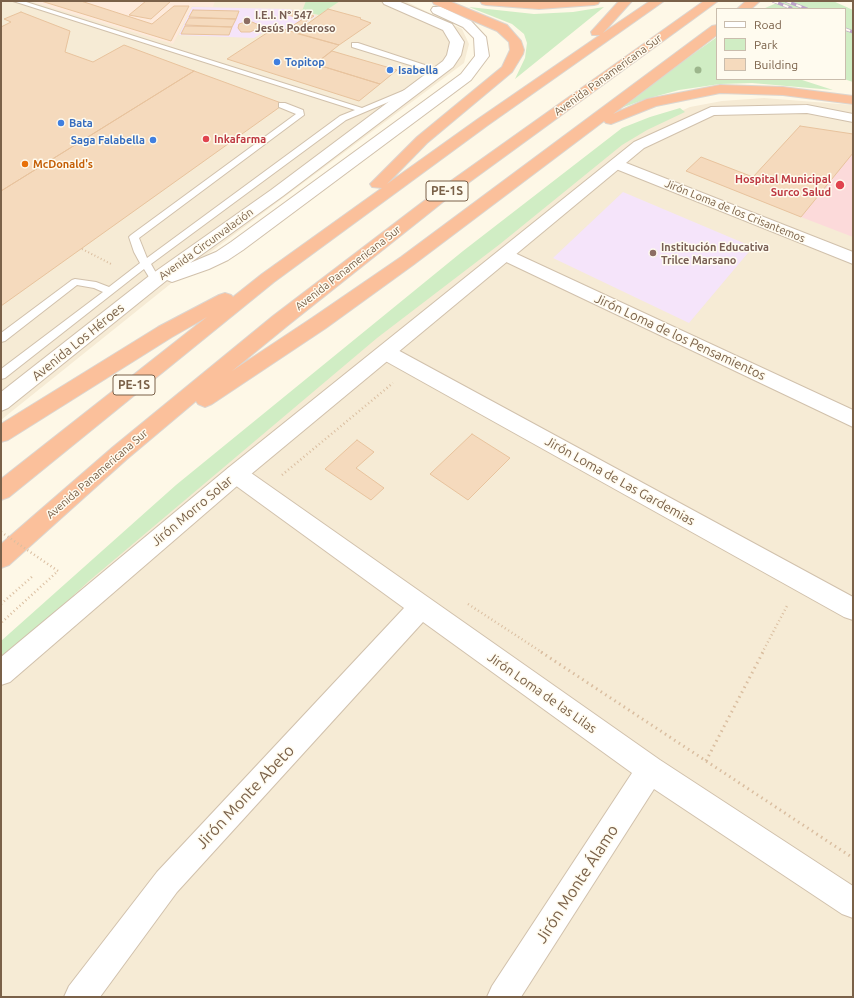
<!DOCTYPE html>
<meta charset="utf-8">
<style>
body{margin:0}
#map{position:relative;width:854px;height:998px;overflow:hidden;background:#fef8e7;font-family:Ubuntu,sans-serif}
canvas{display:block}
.frame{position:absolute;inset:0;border:2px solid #7a6149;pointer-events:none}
.legend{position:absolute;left:716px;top:8px;width:130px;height:72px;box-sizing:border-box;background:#fffbef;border:1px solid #cabdad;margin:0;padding:5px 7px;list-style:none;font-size:12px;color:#7a6149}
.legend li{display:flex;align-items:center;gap:8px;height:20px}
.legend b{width:20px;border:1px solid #cabdad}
</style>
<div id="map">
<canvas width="854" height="998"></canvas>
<div class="frame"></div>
<ul class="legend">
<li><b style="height:5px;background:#fff"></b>Road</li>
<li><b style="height:11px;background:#d0edc4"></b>Park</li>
<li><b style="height:11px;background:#f5dabd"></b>Building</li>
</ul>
</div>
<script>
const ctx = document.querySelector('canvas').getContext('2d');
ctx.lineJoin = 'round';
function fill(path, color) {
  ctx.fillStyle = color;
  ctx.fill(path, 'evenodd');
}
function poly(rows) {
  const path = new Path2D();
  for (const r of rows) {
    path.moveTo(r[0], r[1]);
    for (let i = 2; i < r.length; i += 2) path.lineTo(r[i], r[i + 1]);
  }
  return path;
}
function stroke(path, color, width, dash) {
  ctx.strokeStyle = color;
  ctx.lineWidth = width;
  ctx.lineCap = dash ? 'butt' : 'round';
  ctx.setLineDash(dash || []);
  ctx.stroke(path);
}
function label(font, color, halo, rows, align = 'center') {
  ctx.font = font + ' Ubuntu,sans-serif';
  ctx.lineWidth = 3;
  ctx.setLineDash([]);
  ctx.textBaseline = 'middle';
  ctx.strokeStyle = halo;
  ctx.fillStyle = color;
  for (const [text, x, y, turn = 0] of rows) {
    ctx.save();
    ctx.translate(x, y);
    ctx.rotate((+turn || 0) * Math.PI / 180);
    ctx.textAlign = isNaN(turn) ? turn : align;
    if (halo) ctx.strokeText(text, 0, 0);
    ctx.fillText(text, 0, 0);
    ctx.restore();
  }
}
fill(poly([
 [1,1,405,1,462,29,469,44,464,63,204,257,1,420],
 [764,98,853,105,853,997,1,997,1,647,203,472,631,137,650,125,690,107,722,101]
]), '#f6ebd5');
fill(poly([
 [30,1,215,1,213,7,192,6,173,44]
]), '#feeadb');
fill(poly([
 [192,7,289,9,316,16,294,31,274,26,254,38,179,35],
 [623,192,753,247,689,323,553,258]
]), '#f5e4fa');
fill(poly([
 [853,153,853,237,801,217]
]), '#fcdada');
fill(poly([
 [306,1,340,1,319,15,302,11],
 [781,1,833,1,853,10,853,82,844,79,845,9,763,9],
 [469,7,534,14,573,12,604,7,515,79,525,58,527,43,524,34,512,24],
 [717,37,717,79,799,79,833,90,752,83,720,84,679,90,646,99,613,111],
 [680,108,685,112,647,130,622,145,500,244,377,338,89,581,1,662,1,641,176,485,463,251,622,128,650,117]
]), '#d0edc4');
const building = poly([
 [41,1,81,1,152,24,174,6,189,6,171,41,41,1],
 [146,1,171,1,151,19,129,15,146,1],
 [328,9,361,18,360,19,371,23,339,45,295,33,328,9],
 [193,10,239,11,236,19,189,17,193,10],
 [293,11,314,16,294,30,289,28,303,19,288,15,293,11],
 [21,12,70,31,65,52,93,62,124,45,194,71,1,191,1,27,11,22,4,19,21,12],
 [189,18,236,19,232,27,185,25,189,18],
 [245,22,252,22,259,25,257,29,250,32,241,32,238,28,239,24,245,22],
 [185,26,232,27,229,35,181,34,185,26],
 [276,27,339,45,315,64,380,84,359,101,227,59,276,27],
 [332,51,397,70,380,84,315,64,332,51],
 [194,71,284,104,1,306,1,191,194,71],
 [800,126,853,134,853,153,801,217,686,171,701,157,753,177,800,126],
 [472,434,510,458,468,500,430,474,472,434],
 [357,440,374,452,356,468,384,488,371,500,325,469,357,440]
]);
fill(building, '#f5dabd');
stroke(building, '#e8c39d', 1);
const service = poly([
 [13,1,23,1,362,108,405,90,408,90,412,92,346,120,151,264,160,280,158,282,152,282,144,269,5,378,1,379,1,369,103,292,94,288,77,285,5,341,1,342,1,333,72,280,75,279,96,282,109,287,140,263,134,252,129,237,131,235,296,114,279,107,279,103,285,103,303,110,304,115,139,238,147,258,340,116,355,110,13,1],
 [352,43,358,43,443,71,439,73,436,73,352,47,352,43]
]);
const minor = poly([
 [616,159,853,252,853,264,611,167,608,164,611,161,616,159],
 [506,249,853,410,853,427,500,259,497,255,500,251,506,249],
 [387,346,394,348,853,597,853,620,844,617,380,358,377,353,380,348,387,346],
 [236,465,244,468,660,760,853,886,853,918,842,914,654,789,521,997,487,997,492,986,632,773,423,622,177,892,100,997,64,997,69,986,157,872,404,608,228,480,225,474,228,468,236,465]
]);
const tertiary = poly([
 [382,1,398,1,452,24,464,42,461,55,453,67,283,196,190,263,216,252,231,242,461,74,475,56,474,38,463,27,433,13,431,10,433,7,441,7,471,21,486,37,489,56,471,80,243,250,228,260,209,269,172,282,167,280,8,408,1,411,1,392,149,276,271,190,443,61,447,55,450,42,443,30,384,4,382,1],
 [807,105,853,114,853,122,807,113,714,115,644,148,244,480,10,682,1,685,1,657,228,468,634,142,711,107,807,105]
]);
const motorway = poly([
 [432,1,449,1,507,25,521,41,524,50,523,54,512,72,427,143,387,184,478,119,600,35,592,35,591,32,619,1,632,1,603,33,650,1,664,1,488,125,274,282,9,497,1,500,1,479,207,317,172,337,8,440,1,442,1,424,158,327,219,295,225,293,231,295,233,297,262,274,382,188,372,187,370,184,417,137,502,67,510,50,509,42,497,31,434,4,432,1],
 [480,1,600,1,598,4,594,5,539,9,486,5,482,4,480,1],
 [704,1,718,1,453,194,287,326,232,371,312,318,401,257,712,26,717,25,717,35,613,114,647,99,720,85,783,87,853,96,853,104,783,95,720,93,656,106,611,124,606,123,604,121,413,265,326,328,212,404,205,407,198,404,196,401,127,459,9,565,1,568,1,544,113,447,273,316,441,188,704,1],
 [746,1,760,1,751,9,737,9,746,1]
]);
stroke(service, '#d1c1ac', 2);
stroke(minor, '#d1c1ac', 2);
stroke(tertiary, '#d1c1ac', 2);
stroke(motorway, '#dcd6d0', 2);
stroke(poly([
 [82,249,113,265]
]), '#dabea0', 2, [1, 2.5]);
stroke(poly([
 [282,475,393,383],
 [1,604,34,575],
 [468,604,543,653],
 [762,653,788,604]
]), '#dabea0', 2.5, [1, 3]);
stroke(poly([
 [541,652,853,858],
 [706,761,763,652]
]), '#dabea0', 3, [1.5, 4]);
fill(service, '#fff');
fill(minor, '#fff');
fill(tertiary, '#fff');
fill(motorway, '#fbc09b');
const rail = poly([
 [773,1,791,8],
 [786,1,807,9],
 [845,29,853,32]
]);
stroke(rail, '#bda4c9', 3);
stroke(rail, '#fffbef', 2, [5.5]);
stroke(poly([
 [1,532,58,571,1,623]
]), '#dabea0', 2.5, [1, 3]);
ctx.fillStyle = '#9cb68c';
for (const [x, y] of [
 [698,70]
]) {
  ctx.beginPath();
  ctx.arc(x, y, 3.5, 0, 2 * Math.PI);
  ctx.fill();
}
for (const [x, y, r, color] of [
 [247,21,4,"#8d6e63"],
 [277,62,4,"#3f7fe0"],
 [390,70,4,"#3f7fe0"],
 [61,123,4,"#3f7fe0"],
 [206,139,4,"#e0444e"],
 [153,140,4,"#3f7fe0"],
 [25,164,4,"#e8710a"],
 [840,185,5,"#e0444e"],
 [653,253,4,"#8d6e63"]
]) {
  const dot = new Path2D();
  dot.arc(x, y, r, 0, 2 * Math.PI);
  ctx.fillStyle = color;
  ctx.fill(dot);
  stroke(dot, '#fffbef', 1.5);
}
label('bold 11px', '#785e54', '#fffbef', [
 ["I.E.I. N° 547",255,15],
 ["Jesús Poderoso",255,28],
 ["Institución Educativa",661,247],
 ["Trilce Marsano",661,260]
], 'left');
label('bold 11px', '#366cbe', '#fffbef', [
 ["Topitop",285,62],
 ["Isabella",398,70],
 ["Bata",69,123],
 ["Saga Falabella",145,140,"right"]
], 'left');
label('11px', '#7a6149', '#fffbef', [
 ["Avenida Panamericana Sur",608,75,-36],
 ["Jirón Loma de los Crisantemos",735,211,22],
 ["Avenida Circunvalación",206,244,-36],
 ["Avenida Panamericana Sur",348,268,-38],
 ["Avenida Panamericana Sur",97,474,-41]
]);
label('bold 11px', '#be3a42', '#fffbef', [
 ["Inkafarma",214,139],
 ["Hospital Municipal",831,179,"right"],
 ["Surco Salud",831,192,"right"]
], 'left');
label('bold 11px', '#c56008', '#fffbef', [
 ["McDonald's",33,164]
], 'left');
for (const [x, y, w] of [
 [447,191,42],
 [134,385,42]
]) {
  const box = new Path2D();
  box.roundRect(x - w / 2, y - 10, w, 20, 3);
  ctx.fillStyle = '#fffbef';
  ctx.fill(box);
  stroke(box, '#7a6149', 1);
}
label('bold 12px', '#7a6149', null, [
 ["PE-1S",447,191],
 ["PE-1S",134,385]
]);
label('13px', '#7a6149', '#fffbef', [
 ["Jirón Loma de los Pensamientos",680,337,25],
 ["Avenida Los Héroes",78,342,-39],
 ["Jirón Loma de Las Gardemias",620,481,29],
 ["Jirón Morro Solar",192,511,-40],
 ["Jirón Loma de las Lilas",542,693,35]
]);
label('16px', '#7a6149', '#fffbef', [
 ["Jirón Monte Abeto",245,797,-47],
 ["Jirón Monte Álamo",577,884,-57]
]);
</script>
